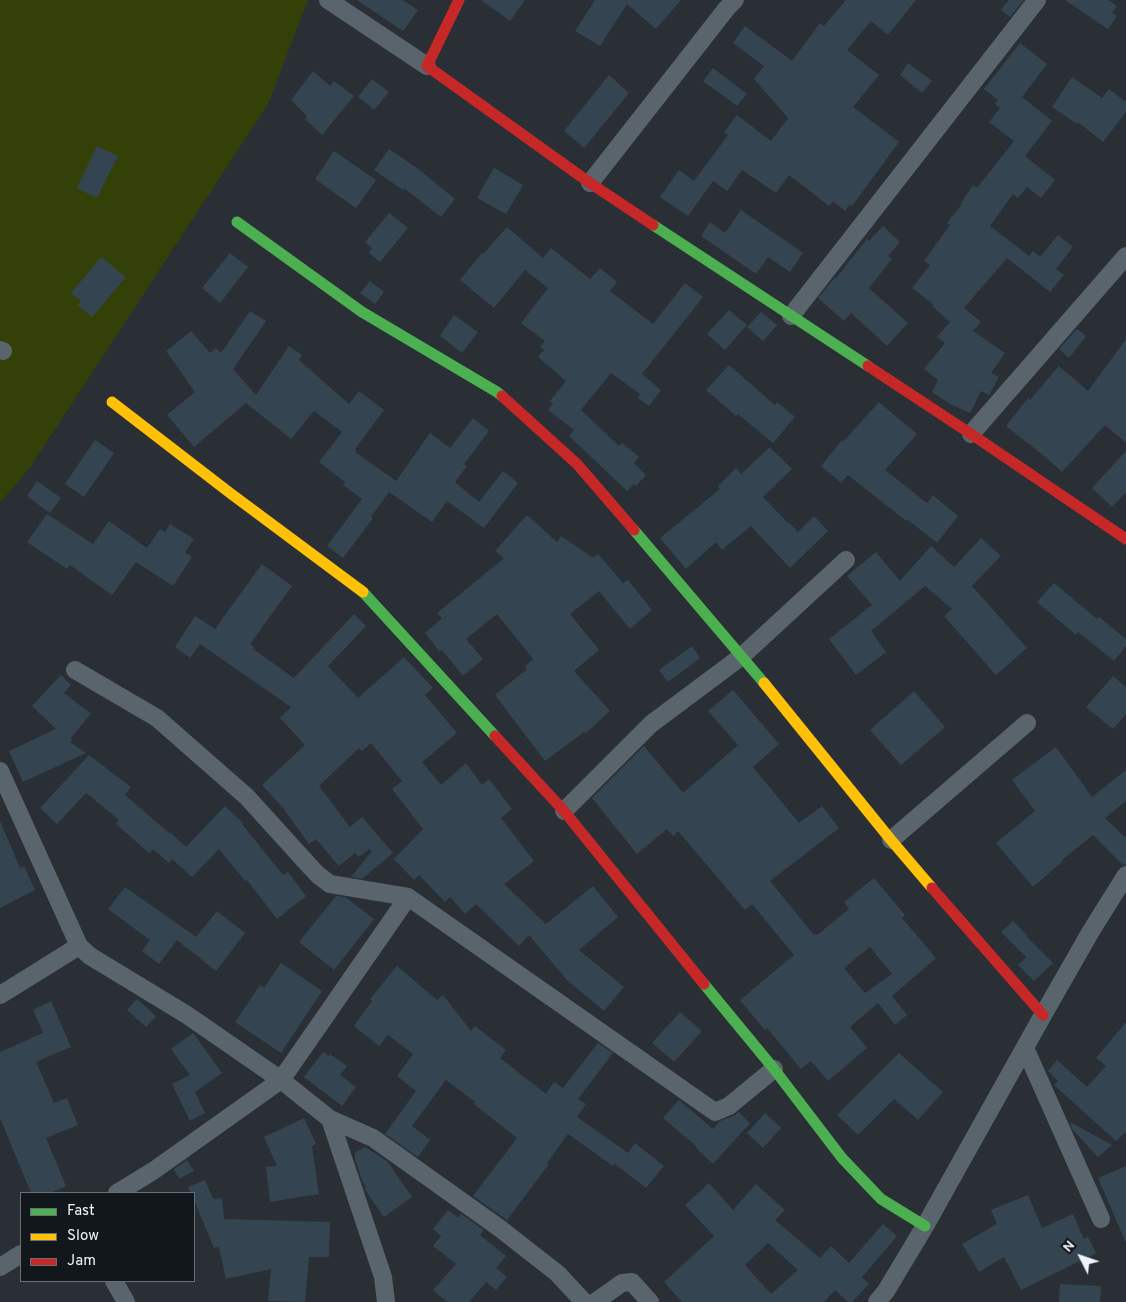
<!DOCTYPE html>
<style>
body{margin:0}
#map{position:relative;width:1126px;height:1302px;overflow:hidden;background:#292f35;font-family:Overpass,sans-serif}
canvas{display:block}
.legend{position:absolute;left:20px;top:1192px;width:175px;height:90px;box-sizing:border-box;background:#12171c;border:1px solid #696f75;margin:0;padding:6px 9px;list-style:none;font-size:15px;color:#ecf3fa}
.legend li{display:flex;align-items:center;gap:10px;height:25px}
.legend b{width:25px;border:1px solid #696f75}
.north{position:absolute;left:1056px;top:1232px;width:50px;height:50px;-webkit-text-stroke:4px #12171c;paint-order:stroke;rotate:311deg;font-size:14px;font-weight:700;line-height:20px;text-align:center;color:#ecf3fa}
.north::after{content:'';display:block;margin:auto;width:18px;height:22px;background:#ecf3fa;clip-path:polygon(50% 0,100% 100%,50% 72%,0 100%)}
</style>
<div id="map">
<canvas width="1126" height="1302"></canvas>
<ul class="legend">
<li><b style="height:6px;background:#4caf50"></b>Fast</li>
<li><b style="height:6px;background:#ffc107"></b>Slow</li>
<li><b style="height:6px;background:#c62828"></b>Jam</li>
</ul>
<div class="north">N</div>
</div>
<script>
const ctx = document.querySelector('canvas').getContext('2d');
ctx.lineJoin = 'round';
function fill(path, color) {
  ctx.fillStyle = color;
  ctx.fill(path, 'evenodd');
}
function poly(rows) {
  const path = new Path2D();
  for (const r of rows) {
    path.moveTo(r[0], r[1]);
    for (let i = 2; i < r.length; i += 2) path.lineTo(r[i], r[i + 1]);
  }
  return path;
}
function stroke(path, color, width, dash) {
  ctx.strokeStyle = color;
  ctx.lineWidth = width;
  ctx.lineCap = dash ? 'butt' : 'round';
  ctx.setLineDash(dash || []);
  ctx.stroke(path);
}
fill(poly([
 [0,0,308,0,268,104,31,466,0,503]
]), '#334108');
fill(poly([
 [357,0,403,0,418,10,403,31],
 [481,0,525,0,510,21],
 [595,0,681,0,656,29,627,4,600,46,575,31],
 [846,0,916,0,888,35,871,21,847,50,879,75,853,107,899,142,852,206,850,204,845,211,833,201,829,206,789,175,776,193,742,170,727,191,713,181,688,216,660,197,679,170,694,181,728,135,724,132,737,115,771,141,788,118,754,79,764,66,733,43,745,26,792,61,820,23,824,26],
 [1009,0,1024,0,1010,17,1001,10],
 [1065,0,1108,0,1117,6,1112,13,1117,16,1108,29],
 [1020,43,1047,64,1022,97,1052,121,1025,156,1055,180,1041,198,1027,187,1018,198,1013,194,990,226,1029,256,1033,251,1040,257,1058,235,1073,247,1056,269,1064,275,1050,292,1007,258,964,308,981,322,973,331,1005,353,991,373,999,377,989,395,981,391,970,413,950,404,932,392,938,380,924,369,945,343,937,337,950,322,932,306,934,305,912,288,930,265,924,261,950,225,947,223,962,204,961,203,973,185,977,188,1014,141,989,122,1000,108,995,104,998,100,984,89],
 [908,63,932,81,922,93,900,75],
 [713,68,747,94,737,106,703,81],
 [313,71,330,86,334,81,354,96,322,135,305,119,307,116,291,100],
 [609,75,629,93,584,148,564,131],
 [1072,77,1102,98,1109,89,1126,102,1126,112,1103,142,1078,122,1077,124,1052,107],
 [372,79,389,92,374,110,358,97],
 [97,146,118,156,97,198,77,188],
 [389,149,417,168,455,199,441,217,404,188,403,190,374,170],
 [334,151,376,180,356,208,315,179],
 [494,168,523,185,506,214,477,198],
 [741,210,803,253,790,272,768,257,756,274,701,236,710,222,725,233],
 [389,213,408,228,380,262,369,253,372,248,365,242],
 [883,226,900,242,888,256,892,259,869,288,908,323,887,346,851,313,844,321,818,298,835,277,836,278,867,239,869,241],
 [507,227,543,258,551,248,590,279,600,268,617,282,610,291,653,324,685,283,703,297,642,374,661,390,649,406,638,398,640,394,611,373,581,410,619,446,622,443,639,457,634,463,646,475,636,486,634,484,627,491,569,436,574,430,548,410,553,404,550,401,566,381,538,357,544,350,540,347,545,341,521,323,548,288,525,270,494,308,460,280,482,253,483,254],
 [230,253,248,267,220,303,202,288],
 [101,257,126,277,92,317,78,305,81,301,71,293],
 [370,281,384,292,375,304,360,293],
 [729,310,747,325,725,350,707,334],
 [250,311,266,321,233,369,256,395,289,346,302,355,299,360,349,404,359,391,384,410,355,449,356,450,355,452,396,481,430,433,450,448,473,418,489,431,464,464,467,466,455,482,479,502,503,471,518,483,484,528,447,501,432,522,389,492,371,517,373,518,343,558,327,546,362,499,343,485,345,482,319,462,342,432,314,411,291,439,246,403,194,447,167,415,195,392,166,351,191,331,210,353,216,348,221,353],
 [761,312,777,325,763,341,747,327],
 [454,315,478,332,462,353,440,336],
 [1077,329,1086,336,1069,358,1059,349],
 [1126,339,1126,443,1105,425,1062,472,1043,455,1006,426,1028,398,1030,400,1059,366,1088,391],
 [729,365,775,405,777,402,795,417,773,443,738,414,736,416,706,390],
 [879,402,917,434,885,470,927,503,933,495,958,516,937,543,907,519,906,521,848,475,841,483,821,466,842,440,843,442],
 [95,440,114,453,84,497,65,484],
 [770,447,792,469,763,497,788,523,789,522,798,532,814,516,828,531,790,568,751,526,722,550,716,542,686,569,660,538,720,489,718,486,736,468,741,474],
 [1126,451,1126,492,1112,507,1092,488],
 [37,481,61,498,50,513,27,496],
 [47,514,93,544,109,521,147,548,160,529,165,532,170,524,194,539,185,552,192,557,173,586,136,562,112,595,70,565,67,569,27,542],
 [527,515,557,542,561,536,593,558,598,554,623,583,628,580,652,610,630,629,599,591,570,614,599,650,574,671,610,711,586,733,584,732,545,761,495,695,527,669,525,667,533,659,497,614,466,639,483,659,463,676,442,650,440,652,425,633,442,618,437,613,504,558,495,551],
 [981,538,1001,556,972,586,1027,648,996,675,944,616,952,609,925,586,871,631,886,652,856,675,829,639,872,605,847,576,876,552,900,581,931,546,954,567],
 [262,564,292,586,250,644,254,647,253,649,294,678,354,614,366,626,328,666,358,698,404,657,433,688,425,695,457,733,422,762,441,785,466,763,482,785,489,779,512,809,501,818,534,861,504,884,546,924,593,886,618,917,579,950,624,987,604,1011,567,980,529,935,519,946,476,904,465,914,450,897,445,902,419,875,414,880,394,859,423,829,392,789,402,781,371,743,362,751,359,748,319,786,350,827,362,817,393,853,362,879,351,877,372,851,369,849,359,857,355,853,339,866,316,839,309,844,283,808,262,785,305,745,280,718,291,707,200,644,190,658,175,647,195,616,215,629],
 [1054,583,1097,619,1099,617,1126,639,1126,646,1114,661,1078,632,1076,635,1037,602],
 [692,646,700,658,668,682,659,670],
 [61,675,71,685,64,693,90,713,92,712,71,738,72,740,70,742,86,753,23,782,9,751,56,729,32,706],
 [1113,676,1126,687,1126,714,1113,729,1086,707],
 [733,690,779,744,753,767,799,823,822,806,839,828,770,881,814,935,816,934,817,935,849,909,844,902,874,878,905,915,902,918,936,958,892,996,907,1015,895,1025,878,1003,850,1027,867,1048,828,1081,811,1061,801,1069,767,1028,765,1030,740,1000,794,955,752,904,745,910,678,831,673,836,667,829,637,854,592,798,644,746,683,793,738,745,708,711],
 [870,947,892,974,865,993,844,968],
 [914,691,945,727,901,765,870,730],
 [1056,747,1092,797,1126,770,1126,801,1105,818,1126,838,1126,864,1123,865,1093,835,1062,860,1063,861,1033,887,996,843,1035,811,1012,780],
 [89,755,131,787,125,795,169,833,170,832,186,847,225,806,243,823,242,824,283,875,288,872,306,896,277,919,247,880,245,881,219,849,192,877,172,859,169,863,153,849,149,853,116,824,119,820,86,793,57,824,40,808],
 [0,821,20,868,24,866,35,890,0,908],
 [125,887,196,937,217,911,245,933,216,971,177,940,159,964,142,951,150,940,108,909],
 [336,896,345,897,374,919,334,970,299,942],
 [1013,921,1027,935,1026,936,1053,963,1034,981,1018,965,1026,957,1001,932],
 [281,963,322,991,281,1053,235,1022,260,985,264,988],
 [397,966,437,1000,443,995,471,1031,475,1026,506,1050,500,1058,546,1094,554,1082,563,1088,598,1043,613,1053,578,1099,586,1104,577,1117,628,1153,635,1143,664,1166,646,1188,615,1164,613,1166,568,1134,547,1163,549,1164,507,1220,473,1196,517,1138,474,1104,475,1102,446,1080,412,1126,430,1140,418,1157,385,1134,416,1091,397,1076,413,1054,388,1035,379,1046,354,1026,372,1001,370,999],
 [137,999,156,1016,146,1027,127,1010],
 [51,1001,71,1047,36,1062,54,1103,67,1098,78,1125,46,1138,66,1186,50,1193,31,1193,0,1118,0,1052,43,1033,33,1010],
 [680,1012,702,1031,674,1062,652,1043],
 [1126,1022,1126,1132,1116,1141,1054,1085,1058,1081,1048,1071,1057,1060,1087,1087,1106,1066,1096,1058],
 [193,1033,222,1073,195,1092,205,1113,190,1121,172,1084,190,1075,171,1049],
 [323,1052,329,1056,330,1054,347,1066,340,1075,356,1087,342,1106,304,1077],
 [899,1053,943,1092,918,1120,894,1099,858,1135,837,1115],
 [679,1100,713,1129,720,1121,733,1116,739,1112,750,1123,713,1164,696,1148,697,1147,663,1118],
 [765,1113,781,1128,763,1148,747,1133],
 [304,1118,316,1144,312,1146,319,1194,270,1202,266,1167,277,1166,264,1137],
 [1070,1122,1112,1145,1098,1157,1072,1129],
 [365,1147,387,1161,412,1197,384,1217,365,1190,365,1189,366,1188,362,1180,355,1159,355,1152],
 [187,1160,194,1171,179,1179,174,1169],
 [1126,1166,1126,1243,1098,1178],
 [205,1180,213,1199,222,1198,224,1219,330,1222,329,1257,309,1257,305,1302,268,1301,271,1269,226,1279,219,1247,214,1248,194,1200,194,1193,191,1193,188,1187],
 [709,1183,733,1210,756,1184,785,1210,775,1220,820,1258,831,1246,849,1263,883,1224,897,1236,862,1277,869,1284,852,1302,848,1302,835,1290,824,1302,682,1302,664,1282,714,1236,685,1205],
 [768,1243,798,1270,771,1294,745,1265],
 [1028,1195,1042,1228,1073,1214,1084,1239,1088,1237,1096,1253,1021,1290,1004,1257,979,1272,962,1244,997,1224,991,1210],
 [448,1210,458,1218,461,1214,484,1230,480,1235,506,1256,496,1268,507,1277,496,1290,486,1282,469,1302,447,1302,433,1290,456,1264,433,1246,441,1236,433,1229],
 [1060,1284,1101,1286,1100,1302,1059,1302]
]), '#344551');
stroke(poly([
 [328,0,427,66],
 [590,183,727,8,735,0],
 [791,316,1037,0],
 [0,350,3,351],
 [971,434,1126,256],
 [75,670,157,718,247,797,305,861,318,875,330,884,408,897,715,1112,729,1106,774,1069],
 [0,771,79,946,90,956,187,1015,281,1080,330,1119,373,1138,498,1227,557,1273,584,1302],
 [564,811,651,724,742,656,846,560],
 [891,840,1027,723],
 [0,995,79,946],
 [1025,1048,1101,1219],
 [330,1119,383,1277,386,1302],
 [117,1193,153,1171,281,1080,408,897],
 [0,1267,21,1254],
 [114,1281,126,1302],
 [595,1302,622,1283,632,1282,650,1302],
 [877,1302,886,1291,925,1226,1043,1015,1091,931,1126,875]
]), '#59646c', 18);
stroke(poly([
 [237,222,362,312,497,392,502,396],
 [653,225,868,366],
 [634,530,764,683],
 [363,592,495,736],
 [704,984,774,1069,842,1158,881,1199,925,1226]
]), '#4caf50', 11);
stroke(poly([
 [112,402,230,493,363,592],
 [764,683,891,840,932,888]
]), '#ffc107', 11);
stroke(poly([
 [459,0,427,66,590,183,653,225],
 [868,366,971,434,1126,539],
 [502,396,577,464,634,530],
 [495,736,564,811,704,984],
 [932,888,1043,1015]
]), '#c62828', 11);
</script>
